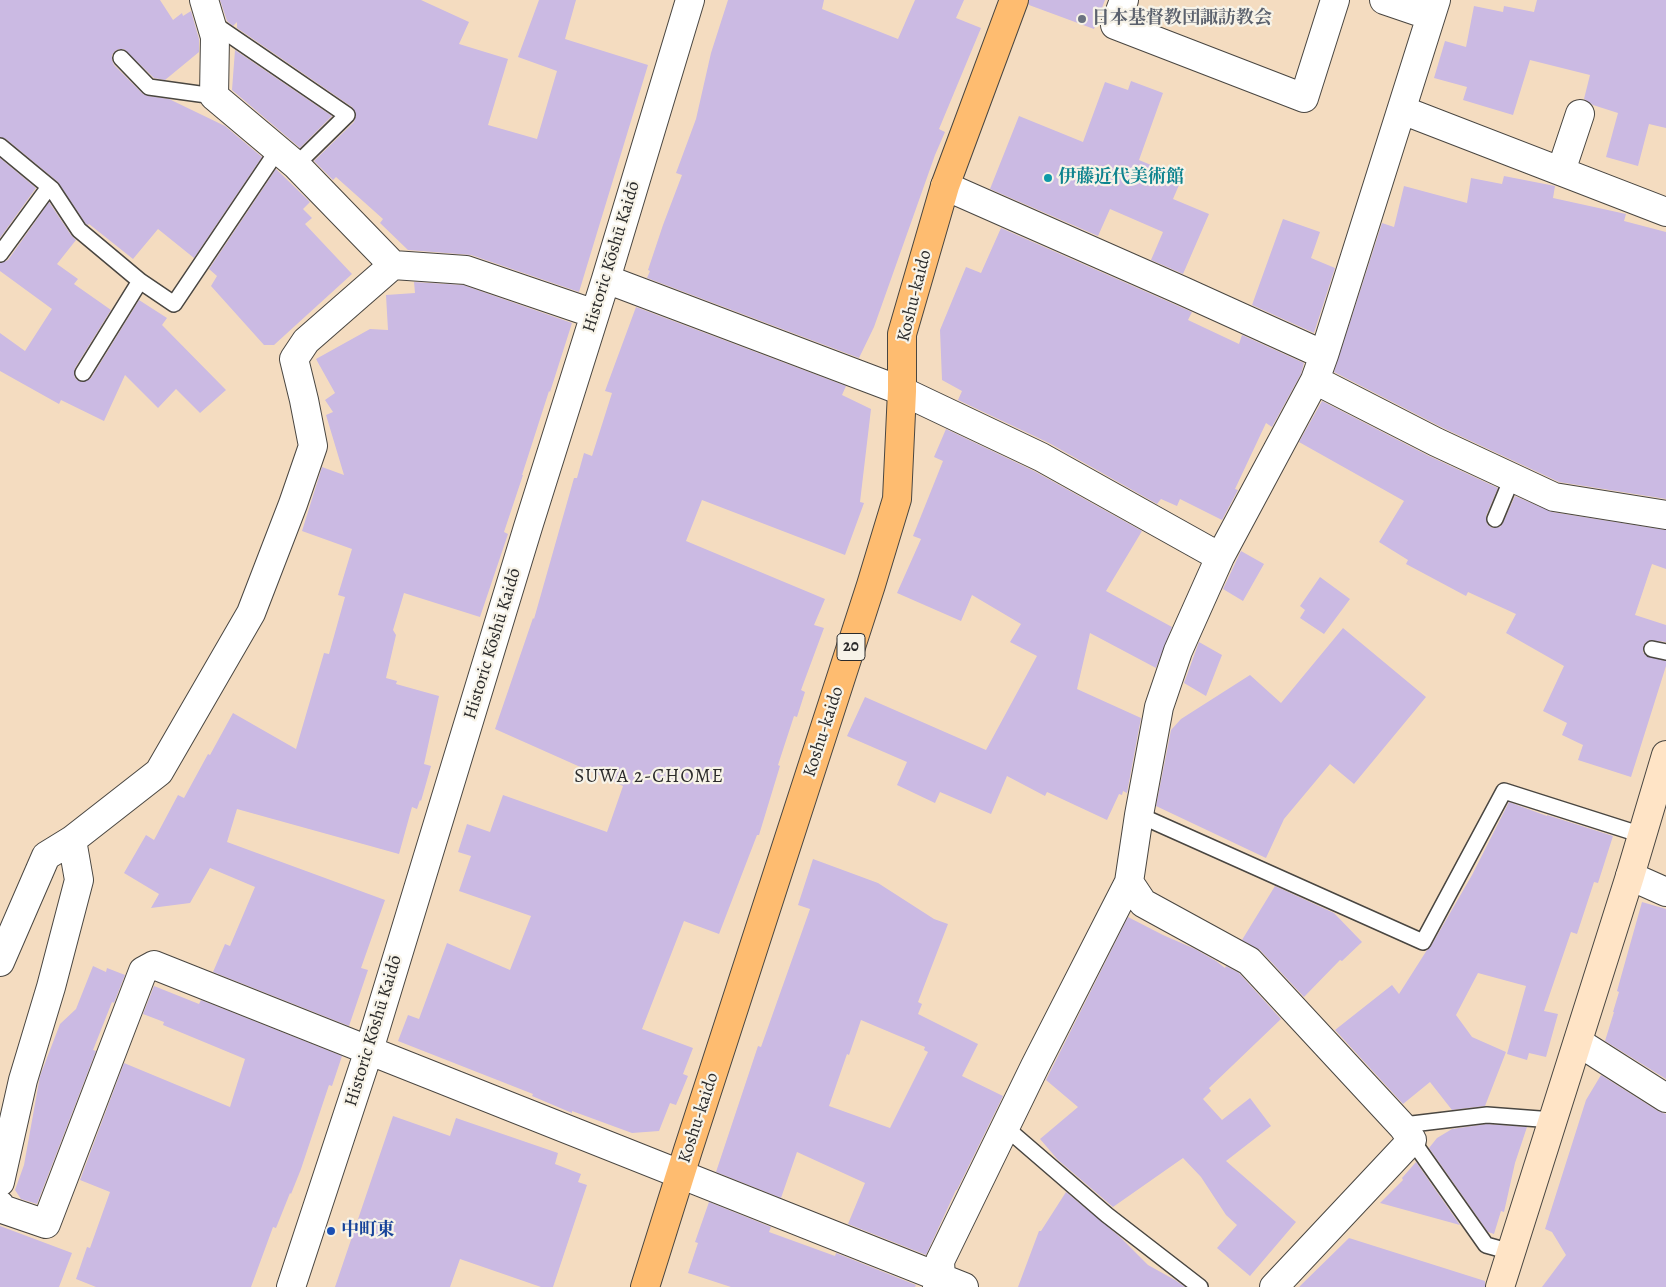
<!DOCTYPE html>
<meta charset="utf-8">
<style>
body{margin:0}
canvas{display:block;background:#f4dcc0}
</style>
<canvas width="1666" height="1287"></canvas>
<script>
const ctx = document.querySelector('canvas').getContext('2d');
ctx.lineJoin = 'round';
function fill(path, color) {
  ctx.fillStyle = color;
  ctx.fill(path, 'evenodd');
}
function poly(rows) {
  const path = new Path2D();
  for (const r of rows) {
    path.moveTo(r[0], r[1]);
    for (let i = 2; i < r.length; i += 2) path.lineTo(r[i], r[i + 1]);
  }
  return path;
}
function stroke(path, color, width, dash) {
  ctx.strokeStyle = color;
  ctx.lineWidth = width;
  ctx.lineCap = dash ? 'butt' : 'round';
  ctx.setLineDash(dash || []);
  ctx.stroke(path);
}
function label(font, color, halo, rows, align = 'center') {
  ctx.font = font + ' Alegreya,"Noto Serif JP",serif';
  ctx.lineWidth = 4.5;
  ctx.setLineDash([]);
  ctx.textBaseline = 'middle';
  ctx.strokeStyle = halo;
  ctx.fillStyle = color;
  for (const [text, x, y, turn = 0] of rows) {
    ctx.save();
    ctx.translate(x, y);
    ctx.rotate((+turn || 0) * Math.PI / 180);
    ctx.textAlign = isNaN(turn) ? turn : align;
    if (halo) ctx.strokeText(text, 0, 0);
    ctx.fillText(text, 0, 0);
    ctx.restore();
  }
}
fill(poly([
 [0,0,160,0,173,20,182,13,183,16,191,11,199,39,199,52,165,80,154,78,124,49,119,49,115,51,112,55,112,60,114,65,143,94,148,96,169,99,225,126,262,157,194,258,158,229,133,259,89,224,88,225,86,224,58,182,6,139,0,137],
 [220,0,421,0,469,22,459,44,508,59,488,125,537,139,557,71,518,57,539,0,576,0,565,39,648,65,579,292,471,255,408,250,380,223,383,219,336,177,333,180,314,161,354,122,356,116,355,111,352,107,237,28,237,22,233,26,227,21],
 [728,0,824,0,822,9,898,39,915,0,964,0,956,18,981,28,939,129,945,132,935,155,874,327,859,358,647,278,650,271,648,270,663,225,682,175,676,173,696,119,711,53],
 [1029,0,1105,0,1094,29,1029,5],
 [1537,0,1666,0,1666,128,1649,124,1638,166,1606,157,1618,113,1593,105,1584,99,1590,75,1530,60,1513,115,1463,100,1467,87,1434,78,1445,41,1466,47,1474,6,1503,12,1504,6,1534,12],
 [235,50,332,116,300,148,232,90],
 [1131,81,1163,93,1139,160,1182,178,1173,199,1209,214,1183,274,1151,260,1163,232,1110,209,1098,236,990,189,1019,116,1083,142,1105,82,1128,90],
 [0,158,36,188,0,238],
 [276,169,310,202,303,209,312,218,305,224,352,274,274,345,264,345,211,286,217,276,209,269],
 [1504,176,1555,186,1553,198,1626,214,1624,221,1666,232,1666,499,1559,482,1443,428,1334,372,1382,223,1394,227,1404,186,1467,203,1471,178,1502,184],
 [49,202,71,235,76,240,57,264,78,279,74,284,111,310,75,368,74,373,75,378,79,381,83,382,91,378,139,300,167,318,162,325,226,390,200,413,176,389,158,408,125,375,104,421,61,400,59,404,0,371,0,333,25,351,52,309,0,271,0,263,8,260],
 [1283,219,1320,232,1311,258,1335,268,1314,333,1252,305],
 [1001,228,1192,312,1188,320,1239,344,1242,335,1304,363,1301,374,1272,427,1266,423,1235,489,1238,490,1222,520,1180,499,1177,506,1161,499,1157,504,1049,443,958,400,962,391,942,380,940,330,966,267,981,273],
 [414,282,463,285,572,323,550,392,549,391,522,475,523,475,504,532,508,534,480,617,404,593,393,630,396,635,386,678,397,681,396,684,439,696,424,764,431,766,421,801,420,800,417,809,412,807,399,854,237,809,227,842,385,900,361,968,368,970,349,1026,213,972,225,944,230,946,255,887,210,868,190,903,151,908,159,894,124,873,146,835,154,840,178,795,184,798,208,754,210,755,233,713,296,749,324,653,329,654,345,597,338,595,352,549,302,531,322,467,344,475,326,415,333,412,325,400,335,393,316,359,370,329,388,330,386,295,415,293],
 [636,307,846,386,842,395,871,409,860,502,864,503,845,555,702,500,686,541,825,599,814,625,824,628,801,690,805,692,797,717,794,716,778,765,780,766,759,835,757,835,719,934,684,921,642,1029,693,1048,683,1074,688,1076,676,1105,670,1103,659,1131,632,1133,572,1111,572,1113,532,1096,533,1094,398,1041,408,1015,419,1019,447,943,510,970,531,916,459,891,471,856,458,852,467,824,490,832,503,795,607,832,623,786,495,729,533,618,534,619,574,478,577,478,584,453,592,456,612,393,605,391],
 [1322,401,1429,456,1498,488,1486,516,1487,524,1492,528,1500,527,1503,523,1515,496,1552,512,1666,530,1666,569,1652,564,1635,615,1666,625,1666,642,1650,640,1645,643,1643,648,1643,652,1646,656,1666,661,1666,666,1631,777,1578,760,1583,745,1562,735,1567,723,1543,711,1564,666,1506,633,1516,614,1468,592,1466,596,1406,564,1408,560,1379,542,1404,501,1299,442],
 [946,429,1034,471,1142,531,1106,591,1172,627,1156,668,1090,633,1077,689,1141,718,1127,793,1123,791,1122,795,1119,794,1107,820,1047,792,1045,796,1007,776,991,814,940,792,935,803,897,785,907,762,847,736,865,697,986,750,1037,656,1010,642,1021,624,972,595,961,621,897,593,921,539,913,536,943,461,934,457],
 [1241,551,1264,564,1243,601,1223,589],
 [1320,577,1350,599,1324,634,1300,618,1305,610,1300,606],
 [1343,628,1426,697,1354,784,1330,764,1284,819,1266,858,1156,806,1171,730,1181,719,1250,675,1281,703],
 [1199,642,1222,655,1206,696,1184,683],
 [1509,802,1547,816,1547,815,1613,836,1598,883,1594,882,1577,934,1571,932,1544,1011,1558,1014,1546,1057,1529,1053,1527,1060,1507,1054,1526,986,1478,973,1456,1015,1472,1037,1506,1052,1485,1106,1452,1110,1430,1082,1403,1104,1335,1030,1392,985,1399,994,1427,950,1431,946,1472,875],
 [813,859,878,883,934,919,948,924,918,1002,922,1004,918,1014,978,1044,962,1076,1003,1096,957,1190,956,1190,926,1255,848,1224,865,1183,797,1152,781,1198,716,1172,758,1046,761,1047,810,909,798,905],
 [861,1020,925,1047,924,1050,928,1052,890,1128,829,1106,847,1054,849,1055],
 [1275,886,1334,913,1362,942,1342,961,1340,960,1304,997,1260,950,1242,940],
 [1642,902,1666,909,1666,1079,1605,1041,1614,1012,1613,1012,1619,992,1617,991],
 [1128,917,1163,935,1195,949,1216,961,1225,968,1226,966,1239,973,1281,1019,1209,1088,1211,1091,1203,1099,1222,1120,1250,1098,1271,1126,1226,1161,1296,1222,1250,1276,1217,1248,1237,1225,1226,1215,1201,1177,1183,1158,1113,1207,1058,1160,1040,1139,1078,1107,1046,1080],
 [93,966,106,972,107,968,125,975,114,1003,112,1002,93,1050,96,1051,37,1204,21,1199,15,1190,24,1165,40,1076,60,1024,76,1009],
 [154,986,199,1004,201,1000,342,1056,332,1086,329,1085,301,1169,291,1194,290,1193,276,1228,273,1227,251,1287,96,1287,76,1279,87,1247,90,1248,110,1192,80,1180,124,1063,230,1107,245,1059,163,1025,164,1022,143,1014],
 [1601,1075,1658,1111,1666,1114,1666,1287,1542,1287,1566,1255,1552,1232,1545,1229,1586,1100],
 [393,1116,450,1136,456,1118,558,1153,555,1164,581,1174,578,1182,587,1185,553,1287,541,1287,460,1259,450,1287,335,1287],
 [1487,1124,1527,1127,1515,1163,1504,1212,1501,1211,1494,1234,1488,1232,1429,1148,1437,1138,1452,1129],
 [1416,1162,1460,1225,1380,1203,1403,1180,1402,1178],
 [1066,1192,1120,1237,1148,1265,1175,1280,1185,1287,1018,1287,1039,1231,1041,1231],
 [709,1202,771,1227,769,1232,835,1256,836,1253,916,1285,915,1287,731,1287,688,1273,698,1243,695,1242],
 [0,1226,72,1253,59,1287,0,1287],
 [1349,1238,1485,1281,1485,1287,1299,1287]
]), '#cbbae3');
const lane = poly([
 [211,22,347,115,296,165],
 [121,58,149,87,214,96],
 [0,146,52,189,79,230,140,281,174,304,277,151],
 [0,254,49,187],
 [83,373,140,281],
 [1495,519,1512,478],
 [1652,649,1666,652],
 [1139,815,1423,942,1504,791,1642,835],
 [1005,1127,1107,1215,1200,1287],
 [1403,1127,1412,1124,1487,1115,1553,1120],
 [1412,1140,1486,1245,1511,1252]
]);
const street = poly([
 [204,0,215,37,214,96,296,165,393,265,466,270,595,314],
 [1124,0,1115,25,1304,98,1335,0],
 [1384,0,1431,16],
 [1402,110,1666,212],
 [1561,171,1580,114],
 [945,186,1183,291,1324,355],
 [606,279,902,391,1041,457,1220,557],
 [1315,380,1436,442,1554,497,1666,515],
 [1630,876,1666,892],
 [1129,882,1143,903,1249,961,1403,1127,1412,1140,1274,1287],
 [0,962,46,856,72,840,159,772,251,613,293,504,313,446,304,400,294,359,306,341,393,265],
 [1578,1042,1666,1098],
 [0,1182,23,1080,51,987,79,880,72,840],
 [0,1205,2,1209,46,1224,143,971,154,965,964,1287],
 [291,1287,369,1050,528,527,606,279,690,0],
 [937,1287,941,1278,940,1261,1035,1066,1129,882,1139,815,1159,707,1178,651,1220,557,1315,380,1324,355,1436,0]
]);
const secondary = poly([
 [1500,1287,1630,876,1666,755]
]);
const highway = poly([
 [645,1287,688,1150,871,585,897,499,902,391,902,334,945,186,1014,0]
]);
stroke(lane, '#494641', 18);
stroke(street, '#494641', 30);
stroke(secondary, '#494641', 30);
stroke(highway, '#494641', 30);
stroke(lane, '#fff', 15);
stroke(street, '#fff', 28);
stroke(secondary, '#ffe4c6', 28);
stroke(highway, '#febc70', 28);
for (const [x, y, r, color] of [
 [1082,19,5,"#6b7280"],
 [1048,178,5,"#0f9aa8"],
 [331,1231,5,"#1a4fb4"]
]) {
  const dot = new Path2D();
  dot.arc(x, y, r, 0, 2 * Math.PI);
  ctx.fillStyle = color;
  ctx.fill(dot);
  stroke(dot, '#f7f3e8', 2);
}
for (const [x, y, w] of [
 [851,647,28]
]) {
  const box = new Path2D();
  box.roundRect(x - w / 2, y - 13.5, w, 27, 4);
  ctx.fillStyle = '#f7f3e8';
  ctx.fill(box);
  stroke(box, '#2b2b2b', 1);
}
label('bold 16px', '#2b2b2b', null, [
 ["20",851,647]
]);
label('bold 18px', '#5b616d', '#f7f3e8', [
 ["日本基督教団諏訪教会",1092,19]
], 'left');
label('bold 18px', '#0d838f', '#f7f3e8', [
 ["伊藤近代美術館",1058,178]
], 'left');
label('18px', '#2b2b2b', '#f7f3e8', [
 ["Historic Kōshū Kaidō",612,257,-73],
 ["Koshu-kaido",915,296,-76],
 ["Historic Kōshū Kaidō",493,644,-73],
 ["Koshu-kaido",824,732,-72],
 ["Historic Kōshū Kaidō",374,1031,-73],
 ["Koshu-kaido",699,1118,-72]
]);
label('bold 18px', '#164399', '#f7f3e8', [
 ["中町東",341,1231]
], 'left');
ctx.letterSpacing = '1px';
label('19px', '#2b2b2b', '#f7f3e8', [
 ["SUWA 2-CHOME",649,777]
]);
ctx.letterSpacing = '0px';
</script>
